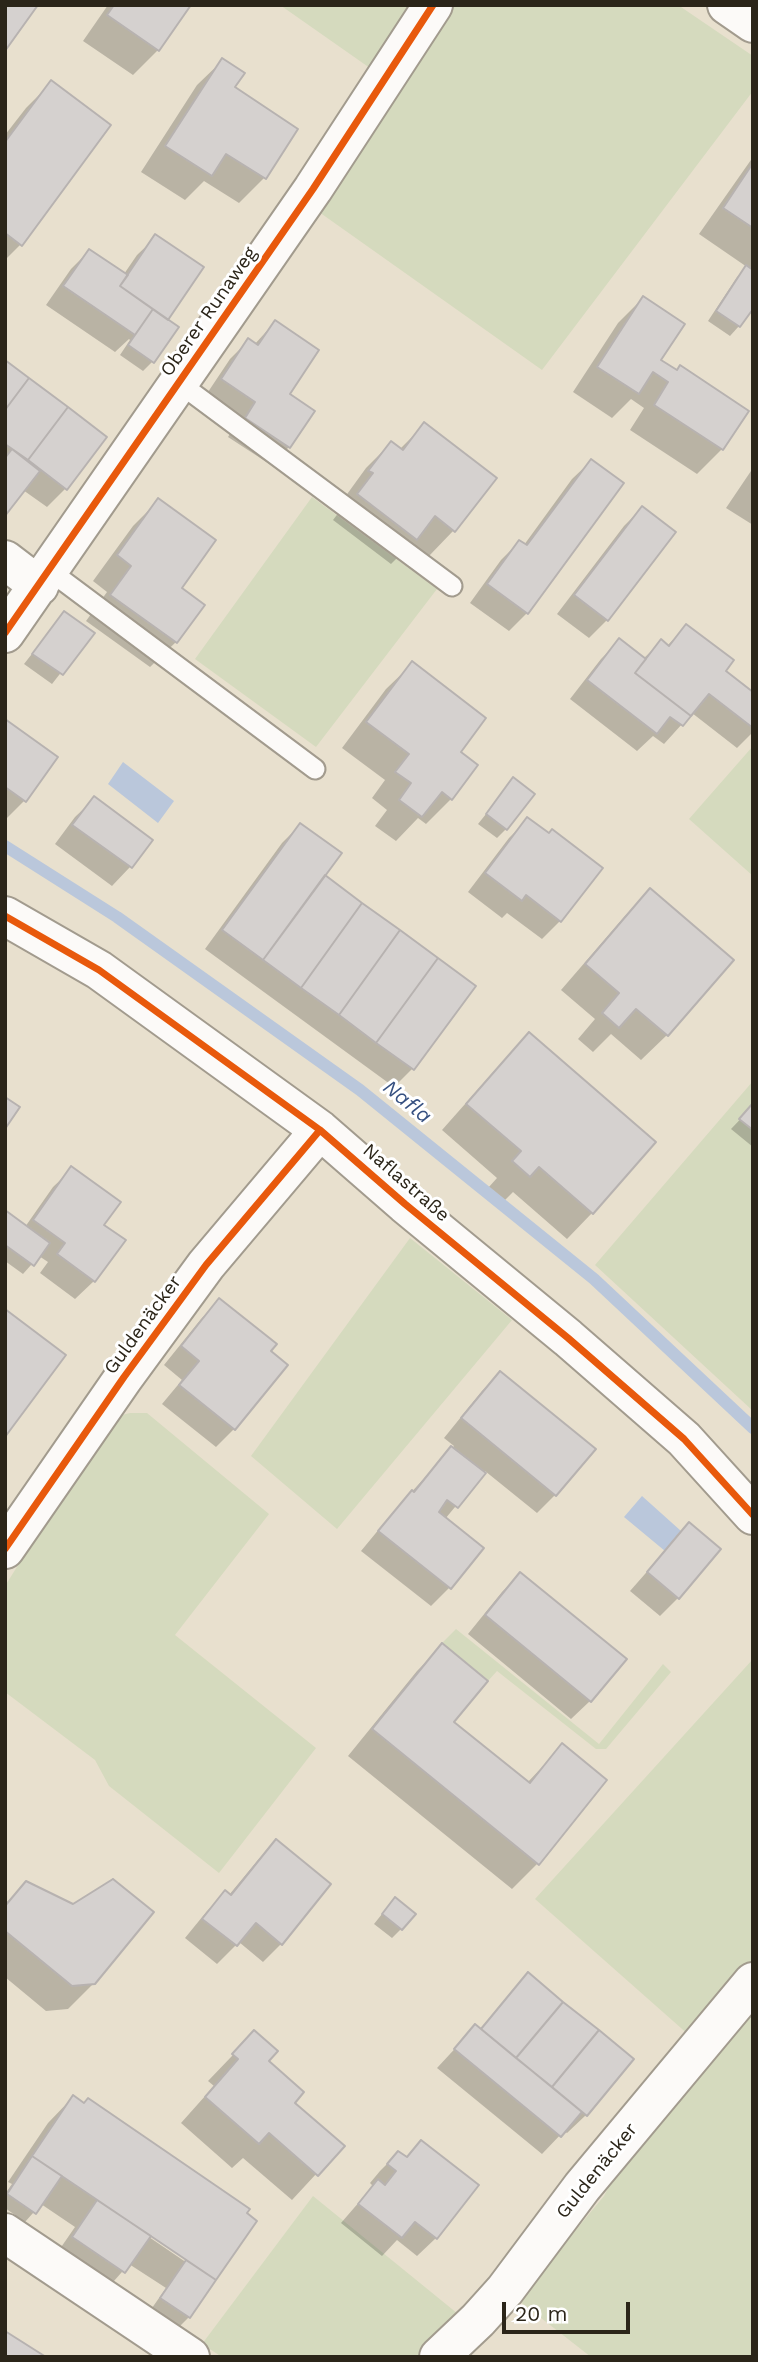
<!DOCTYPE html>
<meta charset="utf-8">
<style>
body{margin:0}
#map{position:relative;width:758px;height:2362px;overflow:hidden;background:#e8e0ce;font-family:"Work Sans",sans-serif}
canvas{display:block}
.frame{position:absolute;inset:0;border:7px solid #2b2519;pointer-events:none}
.scale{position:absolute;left:502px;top:2302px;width:128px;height:32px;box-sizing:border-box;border:4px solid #2b2519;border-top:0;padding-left:9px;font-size:21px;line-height:24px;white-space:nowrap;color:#2b2519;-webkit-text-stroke:5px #fff;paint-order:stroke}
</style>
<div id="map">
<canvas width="758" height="2362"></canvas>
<div class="frame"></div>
<div class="scale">20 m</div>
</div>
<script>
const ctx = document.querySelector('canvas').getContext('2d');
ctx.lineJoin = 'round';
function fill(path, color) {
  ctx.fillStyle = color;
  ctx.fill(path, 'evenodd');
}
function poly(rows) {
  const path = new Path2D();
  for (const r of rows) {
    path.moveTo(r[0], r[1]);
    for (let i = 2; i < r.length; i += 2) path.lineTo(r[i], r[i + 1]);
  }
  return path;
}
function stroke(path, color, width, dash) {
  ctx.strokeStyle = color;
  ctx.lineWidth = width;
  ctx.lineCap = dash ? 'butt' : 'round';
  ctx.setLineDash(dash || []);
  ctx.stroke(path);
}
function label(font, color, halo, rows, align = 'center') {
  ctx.font = font + ' "Work Sans",sans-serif';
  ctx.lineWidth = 6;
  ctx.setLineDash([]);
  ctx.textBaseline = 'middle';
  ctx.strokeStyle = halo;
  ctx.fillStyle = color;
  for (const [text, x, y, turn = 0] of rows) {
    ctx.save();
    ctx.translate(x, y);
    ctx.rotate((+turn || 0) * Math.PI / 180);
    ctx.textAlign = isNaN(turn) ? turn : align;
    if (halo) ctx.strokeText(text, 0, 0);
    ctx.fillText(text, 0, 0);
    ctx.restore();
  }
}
fill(poly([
 [280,5,421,5,377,73],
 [451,5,678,5,753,56,753,91,542,370,319,212],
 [312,497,437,589,316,747,195,659],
 [753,746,753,876,689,819],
 [753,1081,753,1411,595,1265],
 [410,1238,512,1320,337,1529,251,1456],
 [130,1413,147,1413,269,1514,175,1635,316,1748,219,1873,109,1786,95,1760,5,1692,5,1586,110,1418],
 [456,1629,599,1744,663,1664,671,1672,606,1749,596,1749,497,1671,488,1681,442,1643],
 [753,1659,753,1959,690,2036,535,1899],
 [753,1999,753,2357,591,2357,518,2300,604,2196,619,2167],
 [313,2196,463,2318,425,2354,420,2357,222,2357,202,2344]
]), '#d5dabe');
fill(poly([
 [123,762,174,801,158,823,108,784],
 [642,1496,681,1531,665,1551,624,1517]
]), '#bac7db');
fill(poly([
 [108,5,189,5,158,50,133,75,83,41],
 [223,60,232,88,296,129,264,178,239,203,204,181,185,200,141,172,197,85],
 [51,83,21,244,5,260,5,135,26,108],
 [753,157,753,306,739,326,730,336,708,321,737,277,747,267,699,234],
 [156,237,166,320,152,362,143,371,120,355,130,340,129,339,115,352,46,305,71,269,89,251,124,274,137,255],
 [643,298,659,360,722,449,697,474,630,430,644,408,631,399,612,418,573,392,618,323],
 [275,322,287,395,289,447,271,465,228,437,238,421,204,398,230,359,248,341,254,345],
 [5,362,104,437,65,489,47,507,23,490,5,514],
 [424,425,454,530,429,556,412,543,391,564,333,520,349,499,345,497,366,468,391,443,400,449],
 [591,461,527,613,509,631,470,603,501,560,519,542,524,545,572,479],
 [753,468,753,525,726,508],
 [158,501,179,588,202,606,176,642,150,667,86,621,107,592,93,581,133,526],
 [642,508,607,620,589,638,557,614,624,526],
 [64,613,92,633,52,684,24,664],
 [686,626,724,671,753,694,753,732,737,748,692,713,664,744,653,736,637,751,570,699,601,659,619,641,643,659,661,642,667,646],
 [412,664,459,752,451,799,426,824,418,818,396,841,375,826,387,810,372,798,385,780,342,748,386,689],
 [5,722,56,758,24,801,6,819],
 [514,779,506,829,497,838,478,824],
 [94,799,150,840,130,867,112,886,55,844,75,817],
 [527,820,600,868,560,921,542,939,507,913,502,918,468,892,509,838],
 [300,825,412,1069,394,1087,205,949,282,843],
 [651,890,731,960,667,1035,641,1060,611,1034,593,1052,578,1039,595,1019,561,990,625,916],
 [529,1034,654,1142,592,1213,567,1239,513,1192,504,1201,488,1188,497,1178,442,1130,504,1060],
 [753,1106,753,1147,731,1129],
 [72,1169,102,1225,123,1240,94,1281,75,1299,40,1273,48,1262,39,1256,23,1274,5,1261,5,1213,25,1227,53,1187],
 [219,1300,269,1352,234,1429,216,1447,162,1404,182,1380,164,1365,201,1319],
 [500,1373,555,1495,537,1513,485,1471,445,1519,481,1548,449,1588,431,1606,361,1551,394,1511,454,1446,444,1438,482,1391],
 [689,1524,678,1598,660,1616,630,1591],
 [520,1574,590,1701,571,1719,468,1634,502,1592],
 [442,1646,452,1722,527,1783,562,1746,537,1864,512,1889,348,1756,417,1671],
 [276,1841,281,1944,263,1962,239,1942,217,1964,185,1938,207,1911,226,1893,229,1895,258,1860],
 [26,1883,94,1983,68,2009,46,2011,5,1977,5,1904],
 [386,1909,401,1929,392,1938,374,1924],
 [528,1975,586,2115,567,2133,564,2131,542,2154,437,2068,475,2027,479,2030],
 [254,2033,266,2061,293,2103,342,2146,292,2200,243,2158,232,2168,181,2123,214,2086,208,2081],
 [73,2097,255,2221,189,2317,180,2326,152,2308,166,2288,129,2264,106,2290,55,2256,75,2227,41,2204,25,2222,5,2208,5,2194,12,2184,8,2182,48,2123],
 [149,2233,195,2264,193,2267,149,2237],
 [422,2142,436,2238,417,2256,397,2240,382,2256,341,2223,373,2186,370,2183,380,2171,398,2153,405,2158]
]), '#0003');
stroke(poly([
 [5,846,117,917,360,1090,594,1279,753,1428]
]), '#bac7db', 12);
const building = poly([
 [5,5,38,5,5,51,5,5],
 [114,5,191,5,159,51,107,15,114,5],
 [222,58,245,73,235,87,298,129,266,179,226,154,212,176,165,146,222,58],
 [51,80,111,125,22,246,5,233,5,142,51,80],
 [753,163,753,228,723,208,753,163],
 [155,234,204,267,168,320,120,286,155,234],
 [89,249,128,275,120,286,153,309,135,335,63,286,89,249],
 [746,265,753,270,753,309,740,327,716,311,746,265],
 [643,296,685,324,661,360,677,370,680,365,749,411,723,450,654,405,668,382,653,372,639,394,597,367,643,296],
 [153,309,179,327,154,363,128,345,153,309],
 [275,320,319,350,290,394,315,411,290,448,245,418,255,402,221,379,248,338,258,345,275,320],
 [5,360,29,378,5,410,5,360],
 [29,378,68,407,28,460,5,444,5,410,29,378],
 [68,407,107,437,67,490,28,460,68,407],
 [424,422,497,478,455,532,435,516,417,540,357,494,373,473,368,471,391,441,403,450,424,422],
 [12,449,40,471,5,516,5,458,12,449],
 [591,459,624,483,528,614,487,584,519,540,527,545,591,459],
 [158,498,216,540,182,588,205,605,177,643,110,595,131,566,117,555,158,498],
 [642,506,676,532,608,621,574,595,642,506],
 [64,611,95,633,63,675,32,654,64,611],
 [686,624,734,660,726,671,753,692,753,728,709,694,691,716,635,673,661,639,669,646,686,624],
 [619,638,646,659,635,673,691,716,683,726,670,717,657,734,587,680,619,638],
 [412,661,486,718,461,752,478,765,452,800,442,792,422,817,399,800,411,783,395,772,409,754,366,722,412,661],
 [5,719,58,757,26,802,5,787,5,719],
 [513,777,535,794,507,830,486,814,513,777],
 [94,796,153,840,132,868,72,825,94,796],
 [527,817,549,833,552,829,603,868,561,922,526,895,522,901,485,873,527,817],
 [300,823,342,853,263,960,222,930,300,823],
 [325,875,362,903,301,988,263,960,325,875],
 [650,888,734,960,668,1036,636,1009,619,1028,602,1013,619,993,585,964,650,888],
 [362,903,400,930,339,1015,301,988,362,903],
 [400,930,438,958,376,1043,339,1015,400,930],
 [438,958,476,986,414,1070,376,1043,438,958],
 [529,1032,656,1142,593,1214,539,1167,530,1177,512,1161,521,1151,466,1104,529,1032],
 [5,1097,20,1107,5,1129,5,1097],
 [753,1103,753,1130,739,1119,753,1103],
 [71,1166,121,1202,104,1225,126,1240,95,1282,57,1254,65,1243,33,1220,71,1166],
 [5,1210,50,1243,34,1266,5,1245,5,1210],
 [219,1298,277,1344,271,1351,288,1365,235,1430,179,1385,199,1361,181,1346,219,1298],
 [5,1309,66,1355,5,1437,5,1309],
 [500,1371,596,1449,556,1496,461,1418,500,1371],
 [451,1446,486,1473,458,1508,447,1500,439,1512,484,1548,451,1589,378,1531,412,1490,414,1492,451,1446],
 [689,1522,721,1549,679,1599,647,1572,689,1522],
 [520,1572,627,1659,591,1702,485,1615,520,1572],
 [442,1643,488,1681,454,1722,530,1783,562,1743,607,1780,539,1865,372,1729,442,1643],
 [276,1839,331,1884,282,1945,256,1923,237,1946,202,1919,225,1890,231,1895,276,1839],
 [113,1879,154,1912,95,1984,72,1986,5,1931,5,1906,26,1881,73,1904,113,1879],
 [395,1897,416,1914,402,1930,382,1914,395,1897],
 [528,1972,563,2002,516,2058,481,2029,528,1972],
 [563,2002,599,2030,552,2087,516,2058,563,2002],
 [475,2024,582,2112,561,2137,454,2049,475,2024],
 [254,2030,278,2051,269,2061,304,2092,295,2103,345,2146,318,2176,269,2133,259,2144,205,2097,238,2059,232,2054,254,2030],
 [599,2030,634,2059,587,2116,552,2087,599,2030],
 [73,2095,84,2103,88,2098,250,2209,247,2213,257,2221,216,2280,32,2156,73,2095],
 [421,2140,479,2185,437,2239,415,2222,402,2238,358,2204,378,2179,385,2185,396,2171,387,2164,398,2151,407,2157,421,2140],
 [32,2156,62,2176,36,2214,7,2194,32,2156],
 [97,2200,151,2236,125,2273,72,2237,97,2200],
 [186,2260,216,2280,190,2318,160,2298,186,2260],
 [5,2331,46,2357,5,2357,5,2331]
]);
fill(building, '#d5d1cf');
stroke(building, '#b7b2b0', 2);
const service = poly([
 [179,383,452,586],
 [50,571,315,769]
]);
const minor = poly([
 [727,5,753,23],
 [5,560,39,586],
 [5,633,313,189,433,5],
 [5,916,99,970,320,1130,405,1204,568,1338,684,1439,753,1515],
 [5,1549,124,1377,206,1265,320,1130],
 [5,2233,190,2357],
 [439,2357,478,2320,505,2290,582,2187,753,1982]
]);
stroke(service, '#a29b8e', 23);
stroke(minor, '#a29b8e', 42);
stroke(service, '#fcfaf8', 19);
stroke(minor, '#fcfaf8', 38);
stroke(poly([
 [5,633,313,189,433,5],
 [5,916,99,970,320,1130,405,1204,568,1338,684,1439,753,1515],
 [5,1549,124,1377,206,1265,320,1130]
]), '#e8590c', 7);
label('19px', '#2b2519', '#fff', [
 ["Oberer Runaweg",209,312,-55],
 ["Naflastraße",406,1183,41],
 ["Guldenäcker",143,1325,-54],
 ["Guldenäcker",597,2171,-51]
]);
label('italic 21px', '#365080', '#fff', [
 ["Nafla",407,1102,39]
]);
</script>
